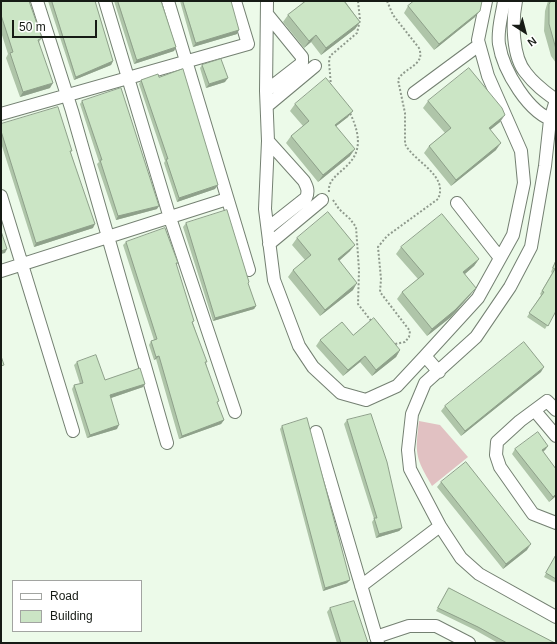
<!DOCTYPE html>
<html>
<head>
<meta charset="utf-8">
<style>
  body { margin:0 }
  #map { position:relative; width:557px; height:644px; overflow:hidden; background:#ecfae9; font-family:Helvetica,sans-serif }
  canvas { display:block }
  .frame { position:absolute; inset:0; border:2px solid #161b15; pointer-events:none }
  .legend { position:absolute; left:12px; top:580px; width:130px; height:52px; box-sizing:border-box; background:#fff; border:1px solid #a2a4a1; margin:0; padding:5px 7px; list-style:none; font-size:12px; color:#161b15 }
  .legend li { display:flex; align-items:center; gap:8px; height:20px }
  .legend b { width:20px; border:1px solid #a2a4a1 }
  .north { position:absolute; left:505px; top:12px; width:40px; height:40px; -webkit-text-stroke:3px #fff; paint-order:stroke; rotate:144deg; font-size:11px; font-weight:700; line-height:16px; text-align:center; color:#161b15 }
  .north::after { content:''; display:block; margin:auto; width:14px; height:18px; background:#161b15; clip-path:polygon(50% 0,100% 100%,50% 72%,0 100%) }
  .scale { position:absolute; left:12px; top:20px; width:85px; height:18px; box-sizing:border-box; border:2px solid #161b15; border-top:0; padding-left:5px; font-size:12px; line-height:14px; white-space:nowrap; color:#161b15; -webkit-text-stroke:3px #fff; paint-order:stroke }
</style>
</head>
<body>
<div id="map">
<canvas width="557" height="644"></canvas>
<div class="frame"></div>
<ul class="legend">
<li><b style="height:5px;background:#fff"></b>Road</li>
<li><b style="height:11px;background:#cbe5c5"></b>Building</li>
</ul>
<div class="north">N</div>
<div class="scale">50 m</div>
</div>
<script>
const ctx = document.querySelector('canvas').getContext('2d');
ctx.lineJoin = 'round';
function fill(path, color) {
  ctx.fillStyle = color;
  ctx.fill(path, 'evenodd');
}
function trace(path, color, width, dash) {
  ctx.strokeStyle = color;
  ctx.lineWidth = width;
  ctx.lineCap = dash ? 'butt' : 'round';
  ctx.setLineDash(dash || []);
  ctx.stroke(path);
}
const green = new Path2D(`
  M419,421L440,425L468,457L432,486C415,457 415,454 419,421Z`);
const path = new Path2D(`
  M387,1L393,15L419,48C426,66 404,67 398,80L405,113V144C414,162 449,175 438,199L387,236L378,247L381,279L380,292L410,331L409,337L405,342L395,344
  M331,86L329,62L330,56L357,33L360,20L358,1
  M329,192C326,167 377,169 350,113
  M333,200L339,209L350,219L356,227L359,270L358,304L372,322`);
const minor = new Path2D(`
  M37,1L72,111L167,443
  M105,1L170,218L235,412
  M168,1L249,270
  M267,1L266,91L268,141L265,209L274,280L299,346L313,367L341,393L366,400L397,386L425,356L439,372
  M504,1C502,15 497,30 499,44C503,70 529,115 556,121
  M516,1C512,21 512,57 526,73C534,84 545,92 556,100
  M266,91L302,63V57L267,14
  M414,93L479,45
  M556,100L550,120L545,166L531,247L510,287L476,337L425,383L412,414L408,450L410,469L440,526L461,558L479,574L556,617
  M267,106L315,66
  M1,114L248,44L235,1
  M1,196L73,431
  M457,203L500,258
  M268,228L306,198C309,191 307,187 304,181L268,141
  M269,244L322,200
  M1,271L227,199
  M425,356L478,298L513,235L524,183L521,151L488,76L478,40L486,1
  M556,410L547,401L520,421L497,442L496,455L500,467L533,514L556,523
  M535,411L556,436
  M316,432L378,643
  M361,586L440,526
  M376,637L409,626H436L469,643`);
const wall = new Path2D(`
  M1,1L42,38L39,42L50,88L20,97L6,58L8,54L1,32Z
  M48,1H95L113,61L111,65L74,80Z
  M114,1H161L176,47L174,51L134,64Z
  M180,1H231L237,34L193,47Z
  M302,1H345L360,22L355,29L321,55L311,42L304,48L283,22L288,15L303,3Z
  M548,1H556V63L551,56L544,31L545,11Z
  M408,6L475,17L434,50L404,13Z
  M202,65L225,82L206,88L200,68Z
  M159,77L215,189L177,202L164,163L165,161L139,84L141,80Z
  M82,101L157,209L116,220L97,164L99,162L80,104Z
  M428,101L500,122L490,130L496,150L451,186L424,153L429,146L445,133L423,108Z
  M295,104L348,117L336,126L350,156L318,182L286,143L291,136L303,126L290,111Z
  M1,124L71,153L93,228L34,247L1,143Z
  M186,223L248,284L256,306L254,309L213,321L183,227Z
  M297,238L350,251L339,261L353,290L320,316L288,277L293,270L305,260L292,245Z
  M126,242L178,263L176,265L193,323L206,363L217,403L224,420L221,424L179,439L156,359L154,360L149,345L151,341L154,340L123,245Z
  M401,247L479,259L474,266L465,274L471,294L451,317L427,336L397,299L402,292L418,279L396,254Z
  M556,259V311L545,329L527,317L541,295L540,294L552,273L551,272Z
  M353,335L400,350L396,357L372,376L360,362L343,376L316,346L320,340Z
  M77,362L105,380L145,384L143,387L111,398L117,429L87,438L72,389L74,385L80,384L74,365Z
  M541,372L461,436L441,411L445,406Z
  M347,420L402,528L399,531L376,538L372,522L374,519L344,424Z
  M282,426L347,583L323,591L280,429Z
  M548,446L545,450L543,452L556,469V496L549,502L512,454L515,449Z
  M441,482L527,550L503,569L437,487Z
  M556,554V583L544,577Z
  M449,588L555,643H498L475,630L436,611Z
  M330,608L368,643H337L327,612Z`);
const shadedWall = new Path2D(`
  M480,11L475,17L434,50L439,44Z
  M360,22L355,29L321,55L326,48Z
  M239,30L237,34L193,47L196,43Z
  M316,35L311,42L304,48L309,41Z
  M176,47L174,51L134,64L137,60Z
  M113,61L111,65L74,80L76,77Z
  M228,78L225,82L206,88L209,84Z
  M53,83L50,88L20,97L23,92Z
  M353,111L348,117L330,131L335,125Z
  M505,115L500,122L484,135L489,128Z
  M501,143L496,150L451,186L456,180Z
  M355,149L350,156L318,182L323,175Z
  M218,185L215,189L177,202L179,198Z
  M159,206L157,209L116,220L118,216Z
  M95,224L93,228L34,247L36,243Z
  M355,245L350,251L333,266L338,259Z
  M7,249L5,253L1,254V251Z
  M479,259L474,266L459,279L463,272Z
  M357,283L353,290L320,316L325,310Z
  M476,288L471,294L451,317L427,336L432,329Z
  M256,306L254,309L213,321L215,318Z
  M400,350L396,357L372,376L376,370Z
  M159,356L156,359L154,360L156,357Z
  M365,356L360,362L343,376L348,370Z
  M544,367L541,372L461,436L465,431Z
  M145,384L143,387L108,399L110,395Z
  M224,420L221,424L179,439L182,436Z
  M119,425L117,429L87,438L90,435Z
  M548,446L545,450L538,455L542,450Z
  M556,494V496L549,502L553,497Z
  M402,528L399,531L376,538L379,534Z
  M531,544L527,550L503,569L506,564Z
  M350,580L347,583L323,591L325,588Z`);
const building = new Path2D(`
  M1,1H29L42,38L38,40L53,83L23,92L10,53L13,52L1,15Z
  M52,1H95L113,61L76,77Z
  M118,1H161L176,47L137,60Z
  M183,1H231L239,30L196,43Z
  M306,1H344L360,22L326,48L316,35L309,41L288,15Z
  M414,1H482L480,11L439,44L408,6Z
  M551,1H556V49L549,24V5Z
  M221,59L228,78L209,84L202,65Z
  M469,68L502,108L505,115L489,128L501,143L456,180L429,146L451,128L428,101Z
  M183,69L218,185L179,198L166,159H168L141,80L158,74L159,77Z
  M326,78L353,111L335,125L355,149L323,175L291,136L309,121L295,104Z
  M121,88L159,206L118,216L100,160H102L82,101Z
  M58,107L72,151H70L95,224L36,243L1,131V124Z
  M227,210L249,282L248,283L256,306L215,318L186,223Z
  M328,212L355,245L338,259L357,283L325,310L293,270L311,255L297,238Z
  M442,214L479,259L463,272L476,288L455,310L432,329L402,292L424,274L401,247Z
  M165,228L178,263H176L194,321L192,322L207,362H205L219,401L217,402L224,420L182,436L159,356L156,357L151,341L157,339L126,242Z
  M1,231L7,249L1,251Z
  M556,261V311L548,326L529,313L544,292L542,291L555,269L553,268Z
  M374,318L400,350L376,370L365,356L348,370L320,340L342,322L353,335Z
  M524,342L544,367L465,431L445,406Z
  M96,355L105,380L140,368L145,384L110,395L119,425L90,435L74,385L83,383L77,362Z
  M1,356L4,365L1,366Z
  M371,414L387,462L402,528L379,534L374,518H377L347,420Z
  M307,418L350,580L325,588L282,426Z
  M538,432L548,446L542,450L556,469V494L553,497L515,449Z
  M466,462L531,544L506,564L441,482Z
  M556,555V579L546,573Z
  M449,588L555,643H507L478,627L438,608Z
  M354,601L368,643H341L330,608Z`);
fill(green, '#e1c1c2');
trace(minor, '#748072', 14);
trace(path, '#8f9a8d', 2, [2, 2]);
trace(minor, '#fff', 12);
fill(wall, '#afc5a9');
fill(shadedWall, '#8ea08a');
fill(building, '#cbe5c5');
trace(building, '#8ea08a', 1);
</script>
</body>
</html>
